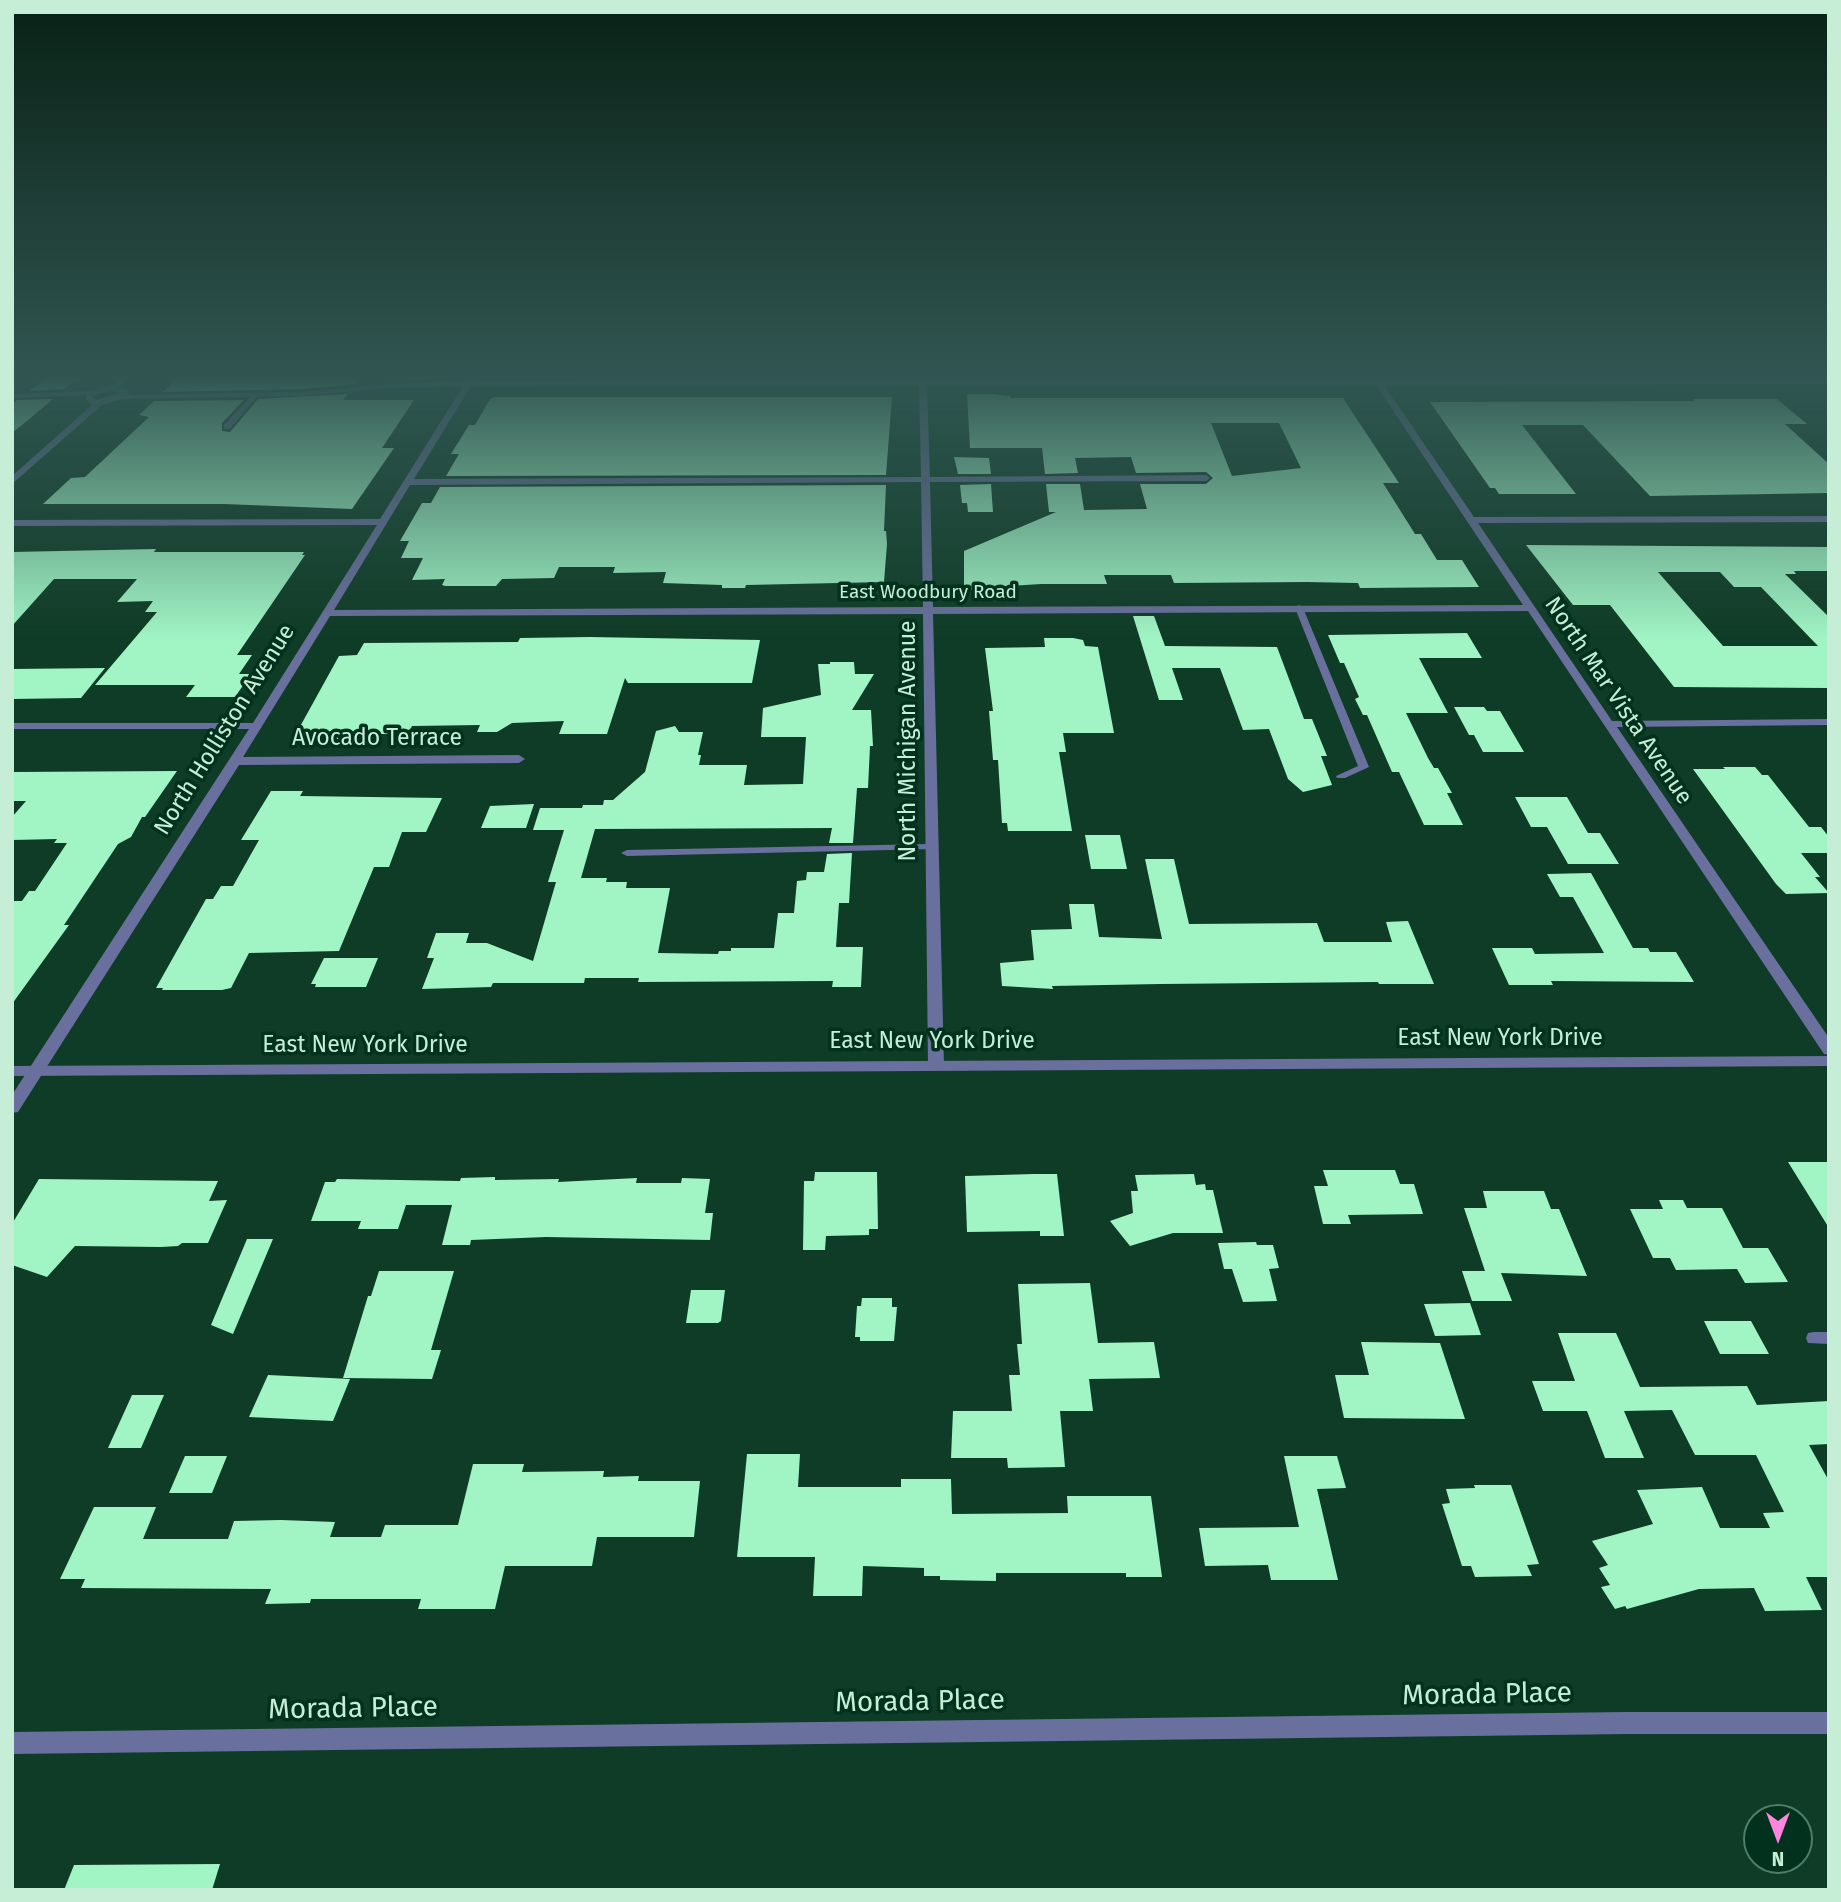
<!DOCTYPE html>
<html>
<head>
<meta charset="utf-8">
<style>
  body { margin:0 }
  #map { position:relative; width:1841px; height:1902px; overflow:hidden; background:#0f3c26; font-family:"Fira Sans",sans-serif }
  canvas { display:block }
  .frame { position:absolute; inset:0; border:14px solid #c6edd5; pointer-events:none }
  .north { position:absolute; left:1743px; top:1804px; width:70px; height:70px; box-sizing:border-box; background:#02321d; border:2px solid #507d67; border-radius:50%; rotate:180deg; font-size:19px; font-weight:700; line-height:28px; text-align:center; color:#c6edd5 }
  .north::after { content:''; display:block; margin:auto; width:24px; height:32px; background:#ff85de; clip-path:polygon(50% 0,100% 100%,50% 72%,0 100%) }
</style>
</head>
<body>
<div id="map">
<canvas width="1841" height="1902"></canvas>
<div class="frame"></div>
<div class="north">N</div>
</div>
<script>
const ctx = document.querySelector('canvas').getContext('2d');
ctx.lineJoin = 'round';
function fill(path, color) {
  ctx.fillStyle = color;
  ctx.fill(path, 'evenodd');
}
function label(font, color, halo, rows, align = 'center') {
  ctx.font = font + ' "Fira Sans",sans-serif';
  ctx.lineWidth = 7;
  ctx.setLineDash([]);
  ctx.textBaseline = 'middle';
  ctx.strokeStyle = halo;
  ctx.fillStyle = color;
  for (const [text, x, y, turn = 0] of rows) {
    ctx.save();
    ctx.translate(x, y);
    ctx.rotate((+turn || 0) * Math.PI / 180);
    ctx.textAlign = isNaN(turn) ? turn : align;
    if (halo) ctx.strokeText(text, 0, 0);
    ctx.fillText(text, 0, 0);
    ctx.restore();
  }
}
const building = new Path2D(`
  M50,375H81L64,389L29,391Z
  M180,375H364L356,384L303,389L163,392Z
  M348,394L343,400H414L382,448H394L352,509L224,504H43L71,478L85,477L149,417L139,415L154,401L244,400L222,423V431L230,432L258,399Z
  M967,394H992L1010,396V398H1343L1399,483H1383L1415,534H1421L1437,560H1462L1479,587L1360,588L1358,583L1307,582L1174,583L1171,575H1104L1107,584H1041L993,587V590H964V551L1056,512H1049L1046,484H1080L1084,510L1147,509L1140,484H1206L1213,478L1206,472L1136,473L1131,457L1075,458L1078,473L1045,474L1042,448H970ZM1211,423H1279L1301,468L1232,476Z
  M495,397H892L886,475L446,476L459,454H451L469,425H475L490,399Z
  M53,399L33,416L12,433V404L17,400Z
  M1693,399H1777L1807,424H1785L1829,464V493L1650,496L1583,425H1522L1576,494H1499L1495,488H1490L1430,402L1694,401Z
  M954,457L989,458L991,474H958Z
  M991,484L993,512H968L967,503H962L960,485Z
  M886,485L884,531H886L887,544L884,582L746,585L745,588H722V585L663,583L666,572L613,573L615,567H559L554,578L502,579L496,586H445L442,585L445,579L412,580L423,558H401L409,541H400L422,503H431L440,487Z
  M1526,545L1829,547V571H1794L1796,574H1785L1829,617V688L1674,687L1610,605H1573ZM1658,572H1720L1734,587H1761L1818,646H1723Z
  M156,549L154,552H304L302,555H305L237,655H252L239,674H251L235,697H186L195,685H95L157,612H145L153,601L117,602L137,579H54L12,626V552Z
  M1133,616H1154L1165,646L1277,647L1304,719H1312L1327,756H1321L1332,785L1303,792L1288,779L1269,729L1243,730L1220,668H1172L1183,700H1159Z
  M1467,633L1482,658H1419L1448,713H1406L1428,758L1434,768H1438L1452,793H1447L1463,825H1424L1399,772H1392L1367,715H1363L1355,699L1359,697L1344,663H1340L1328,635Z
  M590,637L760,640L752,683H628L625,678L607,734H559L564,721L512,723L497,732H477L480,725L412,726L408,734H343L340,739L304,740L308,732H297L339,656L357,655L364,643L518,642L520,638Z
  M1044,638H1073L1083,640L1085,646L1098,647L1114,733H1063L1066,752H1059L1072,831H1008L1007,823H1002L998,760H993L989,711H993L985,648L1045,647Z
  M830,662H854L855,674H874L852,710H871L873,746H870L868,788H857L853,843H829L832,828L595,829L581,878H607L606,882H627L626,888H670L658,953L718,954L719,951H731V948H774L778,913H794L797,881L806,880L807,872H824L827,854L852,853L849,903H839L836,947H863L861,987H832L833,981L638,982L639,978H585L584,983H493L491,987L422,989L434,958H427L436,933H469L466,943H487L533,961L556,882H548L564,830H533L540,808H582L583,805H603L604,800H613L645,772L656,731L675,726L679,732H703L698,755H701L699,765H747L744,785L803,784L806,737H761L763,708L821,695L818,664H830Z
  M105,668L81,698L12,699V669Z
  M1454,707H1484L1487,711H1500L1524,752H1483L1474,735H1469Z
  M1723,767H1755L1762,775H1768L1809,827H1821L1829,837V853H1801L1820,877H1815L1829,893L1786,894L1776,884L1693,769H1725Z
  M177,771L145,817H142L131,837L118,844L64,925H69L12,1004V901H22L29,891H35L67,843H54L57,839L12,840V817L26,801H12V772Z
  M271,791H303L300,796L442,798L426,832H402L389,867H374L339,951L249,953L231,988L222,990H162L163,988H156L206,899H213L221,886H233L259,840H241Z
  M1515,797H1567L1588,833H1600L1619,864H1568L1547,827H1531Z
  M534,804L526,828H481L490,806Z
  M1085,835H1120L1127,869H1091Z
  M1145,859H1174L1189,924L1317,923L1324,942H1392L1386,922L1408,921L1434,984H1379L1378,982L1160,984L1052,986L1053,989L1002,986L1000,963L1034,960L1031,930L1072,929L1069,904H1094L1099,937L1162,939Z
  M1591,873L1633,948H1648L1650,952H1676L1694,982L1551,981L1553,985H1509L1492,948H1532L1535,954L1604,953L1573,897H1560L1547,874Z
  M324,958H378L366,987H315L316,984H311Z
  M1788,1162H1829V1228Z
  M1323,1170H1395L1400,1184H1414L1423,1214L1348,1215L1351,1224H1323L1314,1186H1328Z
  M815,1172H877L878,1229H869V1235L826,1236L825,1250H803L804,1181H814Z
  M1034,1174H1057L1064,1236H1040V1231L967,1232L965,1176Z
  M1194,1174L1196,1185L1205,1184L1206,1190H1213L1223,1233H1173L1130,1246L1110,1221L1133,1213L1131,1191H1138L1135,1175Z
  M495,1177V1180L559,1179L558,1182L637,1178L636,1183H681L682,1178L710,1179L705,1213H713L710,1240L546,1237L471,1240L470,1245H442L452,1205H406L398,1229H358L361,1221H311L325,1182H335L337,1179L460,1181L461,1178Z
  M39,1179L218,1181L209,1201L227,1200L208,1243H182L178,1246L161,1247L75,1246L47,1277L12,1265V1224Z
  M1483,1191H1544L1551,1209H1559L1587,1276L1501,1273L1512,1301H1472L1462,1271H1485L1464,1208H1487Z
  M1659,1200H1683L1687,1208H1722L1743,1248H1768L1788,1282L1745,1283L1737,1269L1676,1270L1670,1258H1653L1630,1209H1663Z
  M247,1239H273L233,1334L211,1325Z
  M1256,1242L1257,1245H1273L1279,1268L1269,1269L1277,1301L1243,1302L1232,1269H1224L1218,1243Z
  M379,1271H454L431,1350H441L432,1379L343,1378L368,1296H371Z
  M1090,1283L1098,1343L1154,1342L1160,1378L1089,1379L1093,1411H1060L1065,1467L1008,1468L1007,1458H951L953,1411H1012L1009,1375H1020L1017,1344H1022L1018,1284Z
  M691,1290H725L721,1321L718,1323H686Z
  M862,1298H892V1307H897L894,1341H860V1337H855L857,1306H861Z
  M1470,1303L1481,1335L1435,1336L1424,1304Z
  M1704,1321H1751L1769,1354H1720Z
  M1558,1333H1616L1640,1387L1747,1386L1757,1405L1829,1401V1444L1809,1445L1829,1481V1577H1806L1822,1610L1765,1611L1754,1588L1699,1589L1627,1609L1625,1606L1615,1609L1601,1587L1610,1585L1599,1568L1608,1565L1592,1541L1653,1524L1637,1490L1702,1487L1720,1528H1770L1763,1513L1784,1512L1756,1455H1695L1672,1410L1624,1411L1644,1458H1605L1587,1411H1543L1532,1381H1575Z
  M1361,1342L1440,1343L1465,1419L1344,1418L1335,1375H1369Z
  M268,1375L350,1379L333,1421L249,1417Z
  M132,1395H164L141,1448H108Z
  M747,1454H800L798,1487H901V1479H951L952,1514L1068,1513L1067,1496H1151L1162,1577H1126V1573H996V1581L940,1580V1576H924V1568L863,1566L862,1596H813L815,1557H737Z
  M185,1456H227L212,1493H169Z
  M1284,1456H1337L1346,1488L1317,1489L1338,1580H1271L1268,1565L1205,1566L1199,1528L1299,1527Z
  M473,1464H524L522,1472L604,1471L603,1477L639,1476L638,1481H700L694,1537H597L592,1566H505L495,1609H418L421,1599H311L310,1603L265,1604L271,1589L81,1588L85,1579H60L94,1507H156L143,1539H228L234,1521L281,1520L335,1522L330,1537H381L385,1525H458Z
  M1474,1485H1511L1539,1564L1527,1565L1532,1576L1475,1577L1471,1566H1462L1442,1504L1450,1503L1446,1489L1475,1488Z
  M220,1864L212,1890H64L74,1865Z`);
const service = new Path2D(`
  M254,393L259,394L230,429H224V425Z
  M1299,605L1303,608L1369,767L1345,778H1337L1336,776L1358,766L1295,608Z
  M930,844L936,847L934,849L627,856L621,853L627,850Z
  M1814,1332H1829V1344L1808,1343L1806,1338L1808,1333Z`);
const minor = new Path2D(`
  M919,375H927V380H1373L1371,375H1377L1381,380H1829V384L1384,385L1474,517L1829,516V522L1478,523L1612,721L1829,719V725L1617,727L1829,1038V1055L1824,1054L1528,611L933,614L944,1065L941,1069H931L928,1065L923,614L330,616L243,757L519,755L525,759L519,763L239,765L18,1112L12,1113V1095L249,729H12V723H253L377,525L12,526V520L380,519L463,386L387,388L303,396L120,399L116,397L117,395L303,392L387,384L466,381L472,376L476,378L474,381L919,380ZM919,385L921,477L414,479L471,386ZM927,385H1376L1523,605L933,607L930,482L1206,481L1210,478L1206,475L930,477ZM921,482L923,607L334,610L410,485Z
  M95,391L96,393L92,395L12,398V394Z
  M1628,1712H1829V1734H1628L12,1754V1732Z`);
const tertiary = new Path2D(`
  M127,375H135L117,388L129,390V394L123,399L102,405L12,484V476L92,405L86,399V393L114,384ZM108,391L120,393L96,400L93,396Z
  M1829,1056V1066L12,1076V1066Z`);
const farStreetnames = [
  ["East Woodbury Road",928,593]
];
const streetNames = [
  ["North Mar Vista Avenue",1618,701,56],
  ["North Holliston Avenue",225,730,-58],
  ["Avocado Terrace",377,739],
  ["North Michigan Avenue",909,741,-90],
  ["East New York Drive",1500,1039],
  ["East New York Drive",932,1042],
  ["East New York Drive",365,1046]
];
const nearStreetnames = [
  ["Morada Place",1487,1695,-1],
  ["Morada Place",920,1702,-1],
  ["Morada Place",353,1709,-1]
];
fill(building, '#a1f5c5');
fill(service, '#6a709d');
fill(minor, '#6a709d');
fill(tertiary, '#6a709d');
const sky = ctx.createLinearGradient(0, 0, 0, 641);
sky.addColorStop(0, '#082115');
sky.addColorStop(0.59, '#315652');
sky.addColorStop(1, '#31565200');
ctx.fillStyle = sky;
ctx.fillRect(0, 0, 1841, 641);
label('19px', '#c6edd5', '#02321d', farStreetnames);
label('23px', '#c6edd5', '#02321d', streetNames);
label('28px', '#c6edd5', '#02321d', nearStreetnames);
</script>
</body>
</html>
